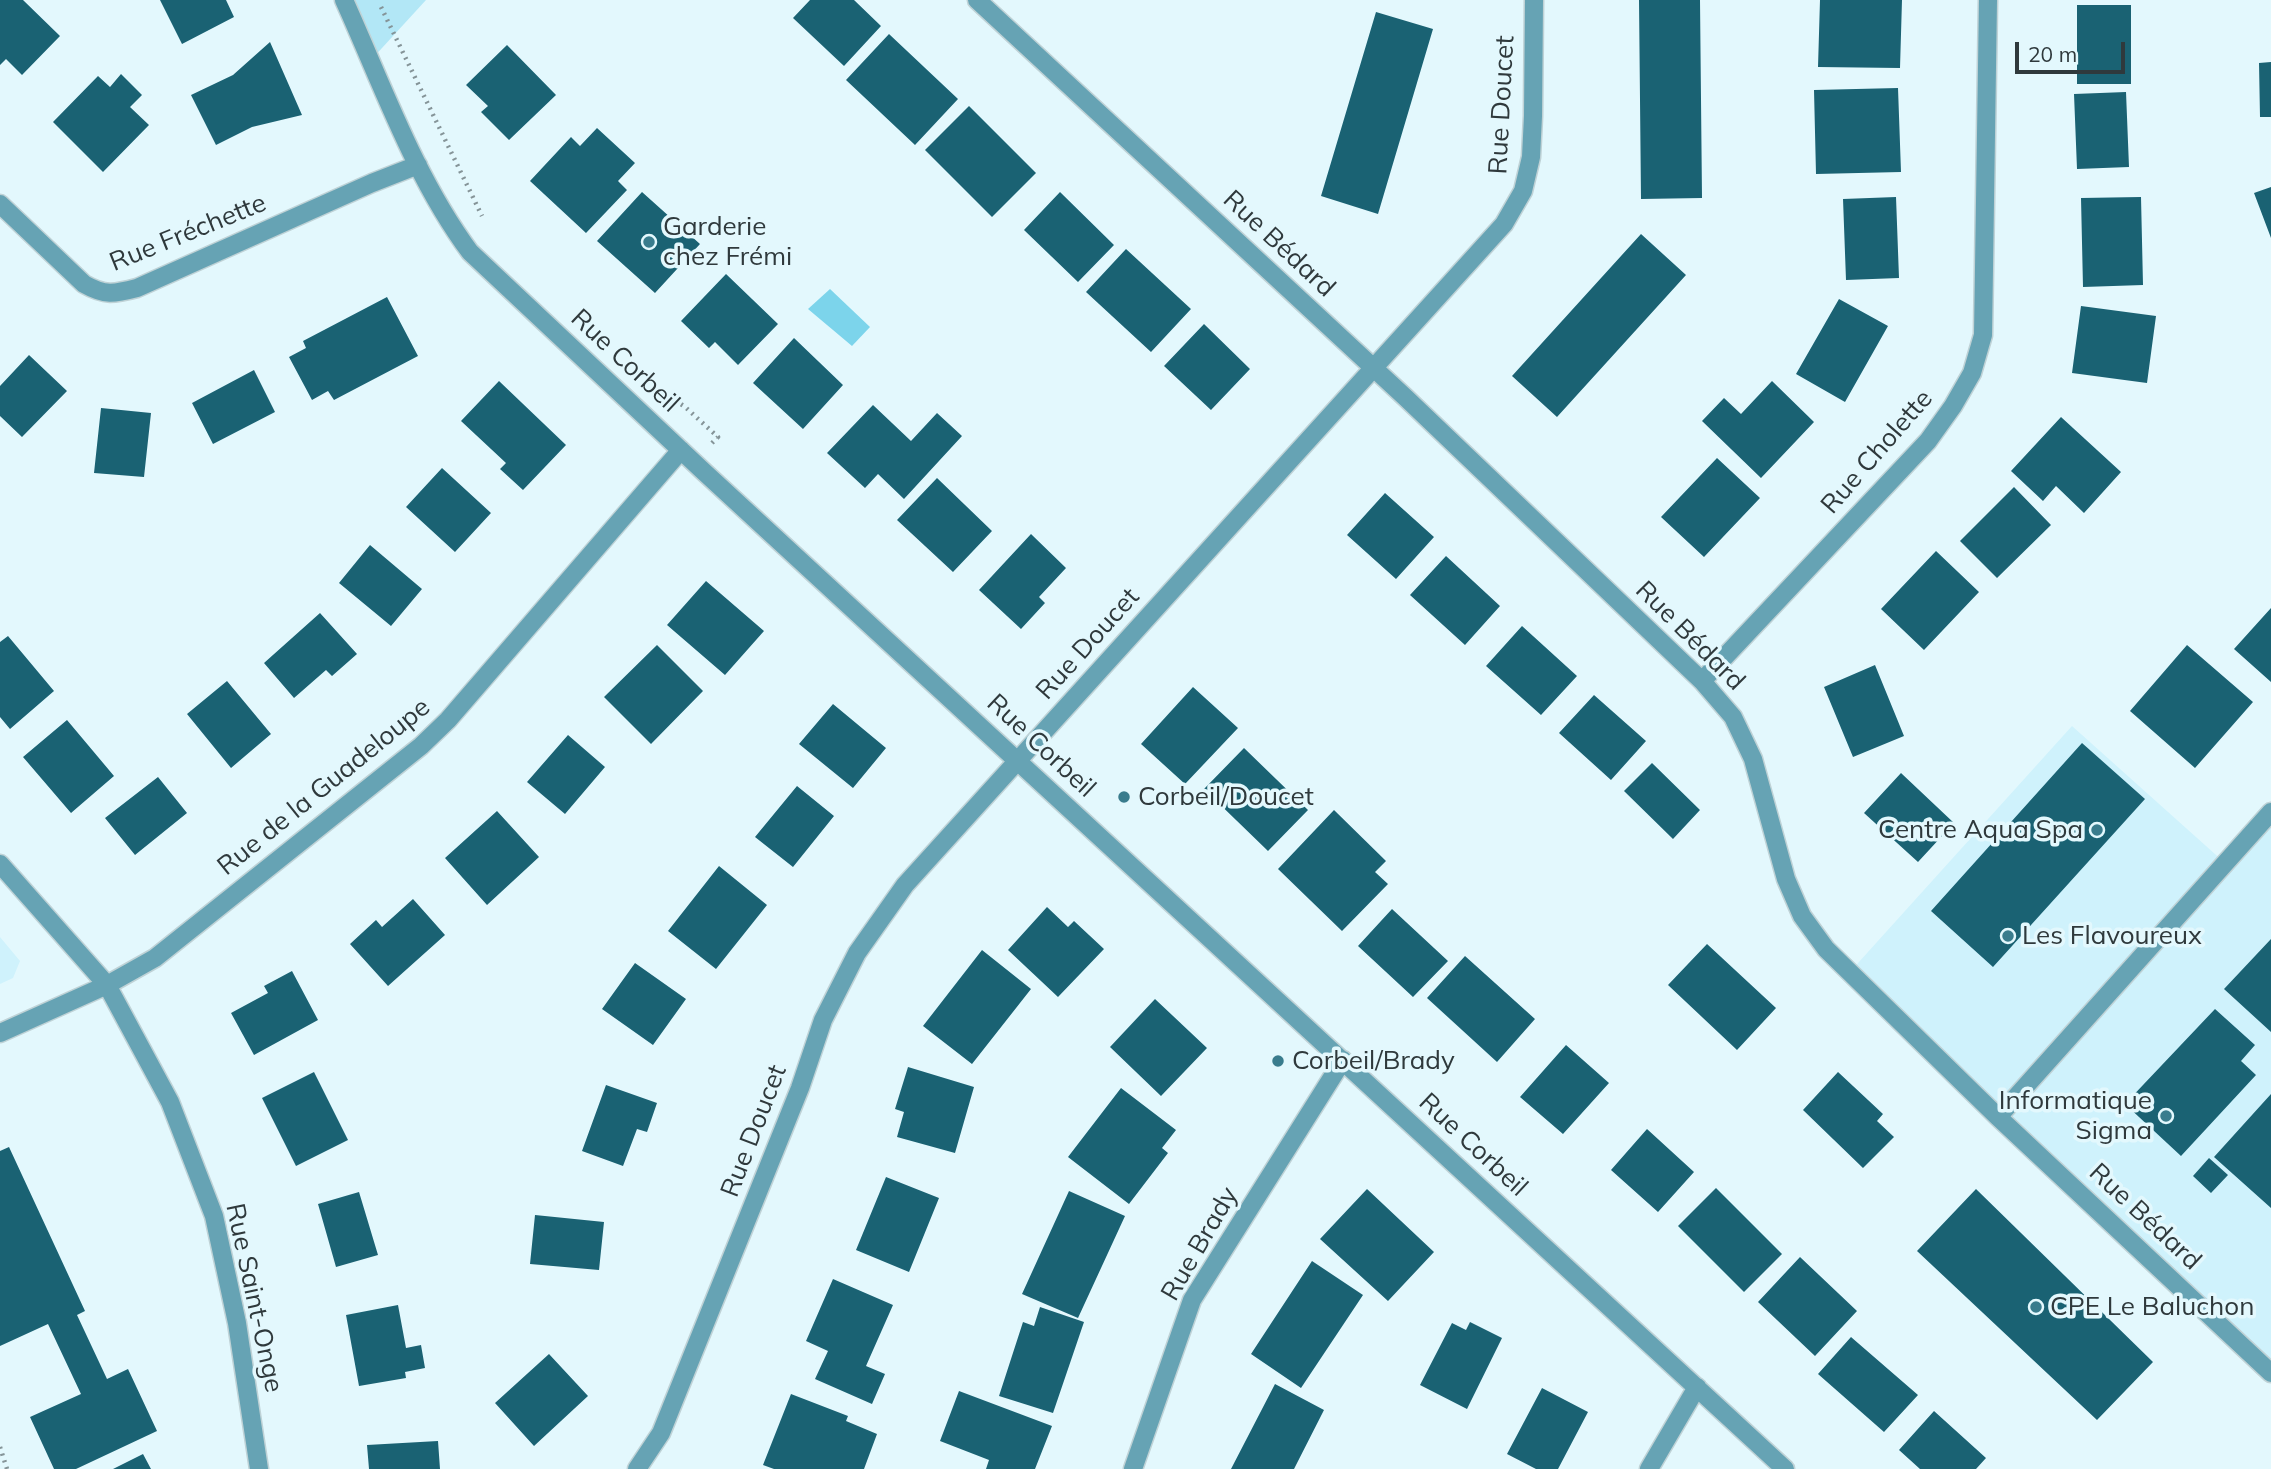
<!DOCTYPE html>
<html>
<head>
<meta charset="utf-8">
<style>
  body { margin:0 }
  #map { position:relative; width:2271px; height:1469px; overflow:hidden; background:#e3f8fd; font-family:Mulish,sans-serif }
  canvas { display:block }
  .scale { position:absolute; left:2015px; top:42px; width:110px; height:32px; box-sizing:border-box; border:4px solid #2f393c; border-top:0; padding-left:9px; font-size:21px; line-height:24px; white-space:nowrap; color:#2f393c; -webkit-text-stroke:5px #e3f8fd; paint-order:stroke }
</style>
</head>
<body>
<div id="map">
<canvas width="2271" height="1469"></canvas>
<div class="scale">20 m</div>
</div>
<script>
const ctx = document.querySelector('canvas').getContext('2d');
ctx.lineJoin = 'round';
function fill(path, color) {
  ctx.fillStyle = color;
  ctx.fill(path, 'evenodd');
}
function trace(path, color, width, dash) {
  ctx.strokeStyle = color;
  ctx.lineWidth = width;
  ctx.lineCap = dash ? 'butt' : 'round';
  ctx.setLineDash(dash || []);
  ctx.stroke(path);
}
function label(font, color, halo, rows, align = 'center') {
  ctx.font = font + ' Mulish,sans-serif';
  ctx.lineWidth = 7;
  ctx.setLineDash([]);
  ctx.textBaseline = 'middle';
  ctx.strokeStyle = halo;
  ctx.fillStyle = color;
  for (const [text, x, y, turn = 0] of rows) {
    ctx.save();
    ctx.translate(x, y);
    ctx.rotate((+turn || 0) * Math.PI / 180);
    ctx.textAlign = isNaN(turn) ? turn : align;
    if (halo) ctx.strokeText(text, 0, 0);
    ctx.fillText(text, 0, 0);
    ctx.restore();
  }
}
const built = new Path2D(`
  M2072,726L2225,863L2271,812V1373L1849,973Z
  M0,937L20,961L13,978L0,984Z`);
const green = new Path2D(`
  M344,0H426L371,60Z`);
const water = new Path2D(`
  M830,289L870,327L852,346L808,309Z`);
const building = new Path2D(`
  M0,0H23L60,36L22,75L6,59L0,65Z
  M160,0H226L234,17L182,44Z
  M810,0H854L881,26L844,66L793,18Z
  M1639,0H1700L1702,198L1641,199Z
  M1820,0H1902L1900,68L1818,67Z
  M2077,5H2131V84H2077Z
  M1376,12L1433,29L1378,214L1321,196Z
  M889,34L958,99L915,145L846,80Z
  M270,42L302,115L252,127L216,145L191,95L233,75Z
  M507,45L556,95L509,140L481,112L488,106L466,85Z
  M2271,62V117H2260L2259,63Z
  M121,74L142,95L130,107L149,125L103,172L53,122L98,76L110,87Z
  M1898,88L1901,172L1816,174L1814,90Z
  M2126,92L2129,167L2077,169L2074,94Z
  M969,106L1036,173L992,217L925,150Z
  M597,128L635,163L618,181L627,190L586,233L530,181L571,137L580,146Z
  M2271,187V238L2254,193Z
  M642,192L700,244L655,293L597,241Z
  M1060,192L1114,245L1078,282L1024,230Z
  M1896,197L1899,278L1846,280L1843,199Z
  M2141,197L2143,285L2083,287L2081,198Z
  M1641,234L1686,275L1557,417L1512,376Z
  M1126,249L1191,309L1151,352L1086,292Z
  M726,274L778,324L738,365L715,342L709,348L681,321Z
  M387,297L418,356L334,400L328,391L312,400L289,357L306,348L303,341Z
  M1839,299L1888,326L1845,402L1796,374Z
  M2081,306L2156,316L2147,383L2072,373Z
  M1204,324L1250,369L1211,410L1164,366Z
  M794,338L843,385L803,429L753,383Z
  M29,355L67,391L22,437L0,416V386Z
  M254,370L275,412L213,444L192,403Z
  M499,381L566,445L523,490L500,469L506,463L461,421Z
  M1772,381L1814,422L1761,478L1702,421L1724,398L1741,414Z
  M873,405L911,441L937,413L962,436L904,499L878,474L865,488L827,453Z
  M101,408L151,413L144,477L94,473Z
  M2061,417L2121,472L2084,513L2056,486L2043,501L2011,471Z
  M1717,458L1760,498L1704,557L1661,517Z
  M442,468L491,513L455,552L406,507Z
  M937,478L992,531L953,572L897,520Z
  M2014,487L2051,525L1997,578L1960,541Z
  M1385,493L1434,537L1396,579L1347,535Z
  M1031,534L1066,568L1039,597L1045,603L1021,629L979,590Z
  M370,545L422,589L391,626L339,583Z
  M1936,551L1979,592L1924,650L1881,609Z
  M1446,556L1500,606L1465,645L1410,595Z
  M706,581L764,631L725,675L667,625Z
  M2271,608V682L2234,649Z
  M320,613L357,654L332,676L326,670L294,698L264,663Z
  M1522,626L1577,676L1541,715L1486,666Z
  M8,636L54,691L10,729L0,717V642Z
  M657,645L703,691L651,744L604,697Z
  M2187,645L2253,702L2195,768L2130,711Z
  M1875,665L1904,736L1853,757L1824,687Z
  M227,681L271,734L231,768L187,714Z
  M1193,687L1238,728L1185,784L1141,744Z
  M1594,695L1646,741L1611,780L1559,733Z
  M833,704L886,748L853,788L799,744Z
  M67,720L114,776L71,813L23,757Z
  M568,735L605,767L565,814L527,782Z
  M2082,743L2145,799L1993,967L1931,911Z
  M1244,748L1308,810L1268,851L1204,789Z
  M1652,763L1700,810L1673,839L1624,791Z
  M1901,773L1954,823L1918,862L1864,813Z
  M158,777L187,813L135,855L105,818Z
  M797,786L834,816L793,867L755,837Z
  M1334,810L1386,861L1375,872L1388,884L1342,931L1278,869Z
  M497,811L539,857L487,905L445,858Z
  M719,866L767,905L716,969L668,931Z
  M413,899L445,935L388,986L350,944L376,920L382,927Z
  M1047,907L1068,927L1074,921L1104,949L1058,997L1008,950Z
  M1392,909L1448,961L1413,997L1358,946Z
  M2271,939V1032L2224,989Z
  M1707,944L1776,1008L1737,1050L1668,985Z
  M982,950L1031,989L972,1064L923,1026Z
  M1465,956L1535,1019L1497,1062L1427,998Z
  M635,963L686,999L653,1045L602,1009Z
  M292,971L318,1020L254,1055L231,1013L268,993L264,986Z
  M1155,999L1207,1048L1161,1096L1110,1047Z
  M2215,1009L2255,1045L2241,1061L2256,1075L2181,1156L2125,1104Z
  M1566,1045L1609,1083L1563,1134L1520,1097Z
  M908,1067L974,1087L955,1153L897,1137L904,1112L895,1109Z
  M314,1072L348,1140L296,1166L262,1098Z
  M1838,1072L1883,1114L1877,1121L1894,1137L1863,1168L1803,1110Z
  M606,1085L657,1103L647,1132L637,1129L623,1166L582,1151Z
  M1121,1088L1176,1130L1162,1148L1168,1153L1129,1204L1068,1157Z
  M2271,1094V1208L2214,1157Z
  M1647,1129L1694,1172L1658,1212L1611,1170Z
  M9,1147L85,1311L77,1315L107,1379L128,1369L157,1431L76,1469H54L30,1417L81,1394L48,1324L0,1346V1151Z
  M2209,1158L2228,1175L2211,1193L2193,1176Z
  M886,1177L939,1198L909,1272L856,1250Z
  M1716,1188L1782,1254L1744,1292L1678,1226Z
  M1367,1189L1434,1252L1388,1301L1320,1239Z
  M1976,1189L2153,1362L2097,1420L1917,1251Z
  M1069,1191L1125,1216L1078,1318L1022,1294Z
  M359,1192L378,1255L336,1267L318,1204Z
  M535,1215L604,1222L599,1270L530,1264Z
  M1800,1257L1857,1311L1815,1356L1758,1302Z
  M1312,1261L1363,1295L1301,1388L1251,1354Z
  M833,1279L893,1305L866,1366L885,1374L872,1404L815,1379L828,1351L806,1341Z
  M398,1305L406,1348L421,1345L425,1368L405,1372L406,1378L359,1386L346,1315Z
  M1040,1307L1084,1322L1053,1413L999,1396L1023,1322L1034,1326Z
  M1470,1322L1502,1338L1467,1409L1420,1385L1452,1323L1466,1330Z
  M1851,1337L1918,1395L1884,1432L1818,1374Z
  M549,1354L588,1396L534,1446L495,1403Z
  M1275,1384L1324,1410L1294,1469H1231Z
  M1542,1388L1588,1412L1558,1469H1536L1507,1454Z
  M959,1391L1052,1426L1035,1469H986L989,1460L940,1441Z
  M791,1394L848,1416L846,1421L877,1434L864,1469H774L763,1465Z
  M1934,1411L1986,1458L1976,1469H1920L1899,1450Z
  M438,1441L440,1469H369L367,1445Z
  M143,1454L151,1469H113Z`);
const path = new Path2D(`
  M381,7L482,216
  M669,397L684,406L718,437L712,443
  M0,1447L7,1469`);
const minor = new Path2D(`
  M344,0C382,84 415,178 470,252L702,470L1785,1469
  M977,0L1406,398L1702,681L1733,717L1753,759L1786,879L1802,916L1826,949L1998,1117L2271,1373
  M0,204L84,284C105,296 114,294 137,288L372,183L418,165
  M1702,681L1928,441L1953,406L1972,373L1983,335L1988,0
  M0,864L107,985L170,1102L214,1216L237,1323L259,1469
  M0,1033L107,985L155,958L421,746L448,720L681,450
  M1998,1117L2271,812
  M637,1469L661,1433L800,1088L823,1020L857,953L905,885L1504,224L1523,191L1531,157L1533,116L1534,0
  M1133,1469L1192,1300L1343,1060
  M1649,1469L1697,1387`);
const markers = [
  [649,242,7,"#397c8d"],
  [1124,797,7,"#397c8d"],
  [2097,830,7,"#397c8d"],
  [2008,936,7,"#397c8d"],
  [1278,1061,7,"#397c8d"],
  [2166,1116,7,"#397c8d"],
  [2036,1307,7,"#397c8d"]
];
const streetNames = [
  ["Rue Doucet",1502,105,-87],
  ["Rue Fréchette",188,233,-22],
  ["Rue Bédard",1279,244,43],
  ["Rue Corbeil",625,361,43],
  ["Rue Cholette",1877,452,-49],
  ["Rue Bédard",1690,636,45],
  ["Rue Doucet",1088,644,-48],
  ["Rue Corbeil",1041,746,43],
  ["Rue de la Guadeloupe",324,787,-39],
  ["Rue Doucet",754,1131,-69],
  ["Rue Corbeil",1473,1145,43],
  ["Rue Bédard",2145,1217,43],
  ["Rue Brady",1200,1244,-60],
  ["Rue Saint-Onge",254,1298,78]
];
const poiNames = [
  ["Garderie",663,227],
  ["chez Frémi",663,257],
  ["Corbeil/Doucet",1138,797],
  ["Centre Aqua Spa",2083,830,"right"],
  ["Les Flavoureux",2022,936],
  ["Corbeil/Brady",1292,1061],
  ["Informatique",2152,1101,"right"],
  ["Sigma",2152,1131,"right"],
  ["CPE Le Baluchon",2050,1307]
];
fill(built, '#cff2fc');
fill(green, '#b2e7f6');
fill(water, '#7cd4eb');
fill(building, '#1a6273');
trace(minor, '#bfd2d6', 21);
trace(path, '#859498', 4.5, [2, 5]);
trace(minor, '#66a3b4', 18);
for (const [x, y, r, color] of markers) {
  const dot = new Path2D();
  dot.arc(x, y, r, 0, 2 * Math.PI);
  ctx.fillStyle = color;
  ctx.fill(dot);
  trace(dot, '#e3f8fd', 2.5);
}
label('26px', '#2f393c', '#e3f8fd', streetNames);
label('26px', '#2f393c', '#e3f8fd', poiNames, 'left');
</script>
</body>
</html>
